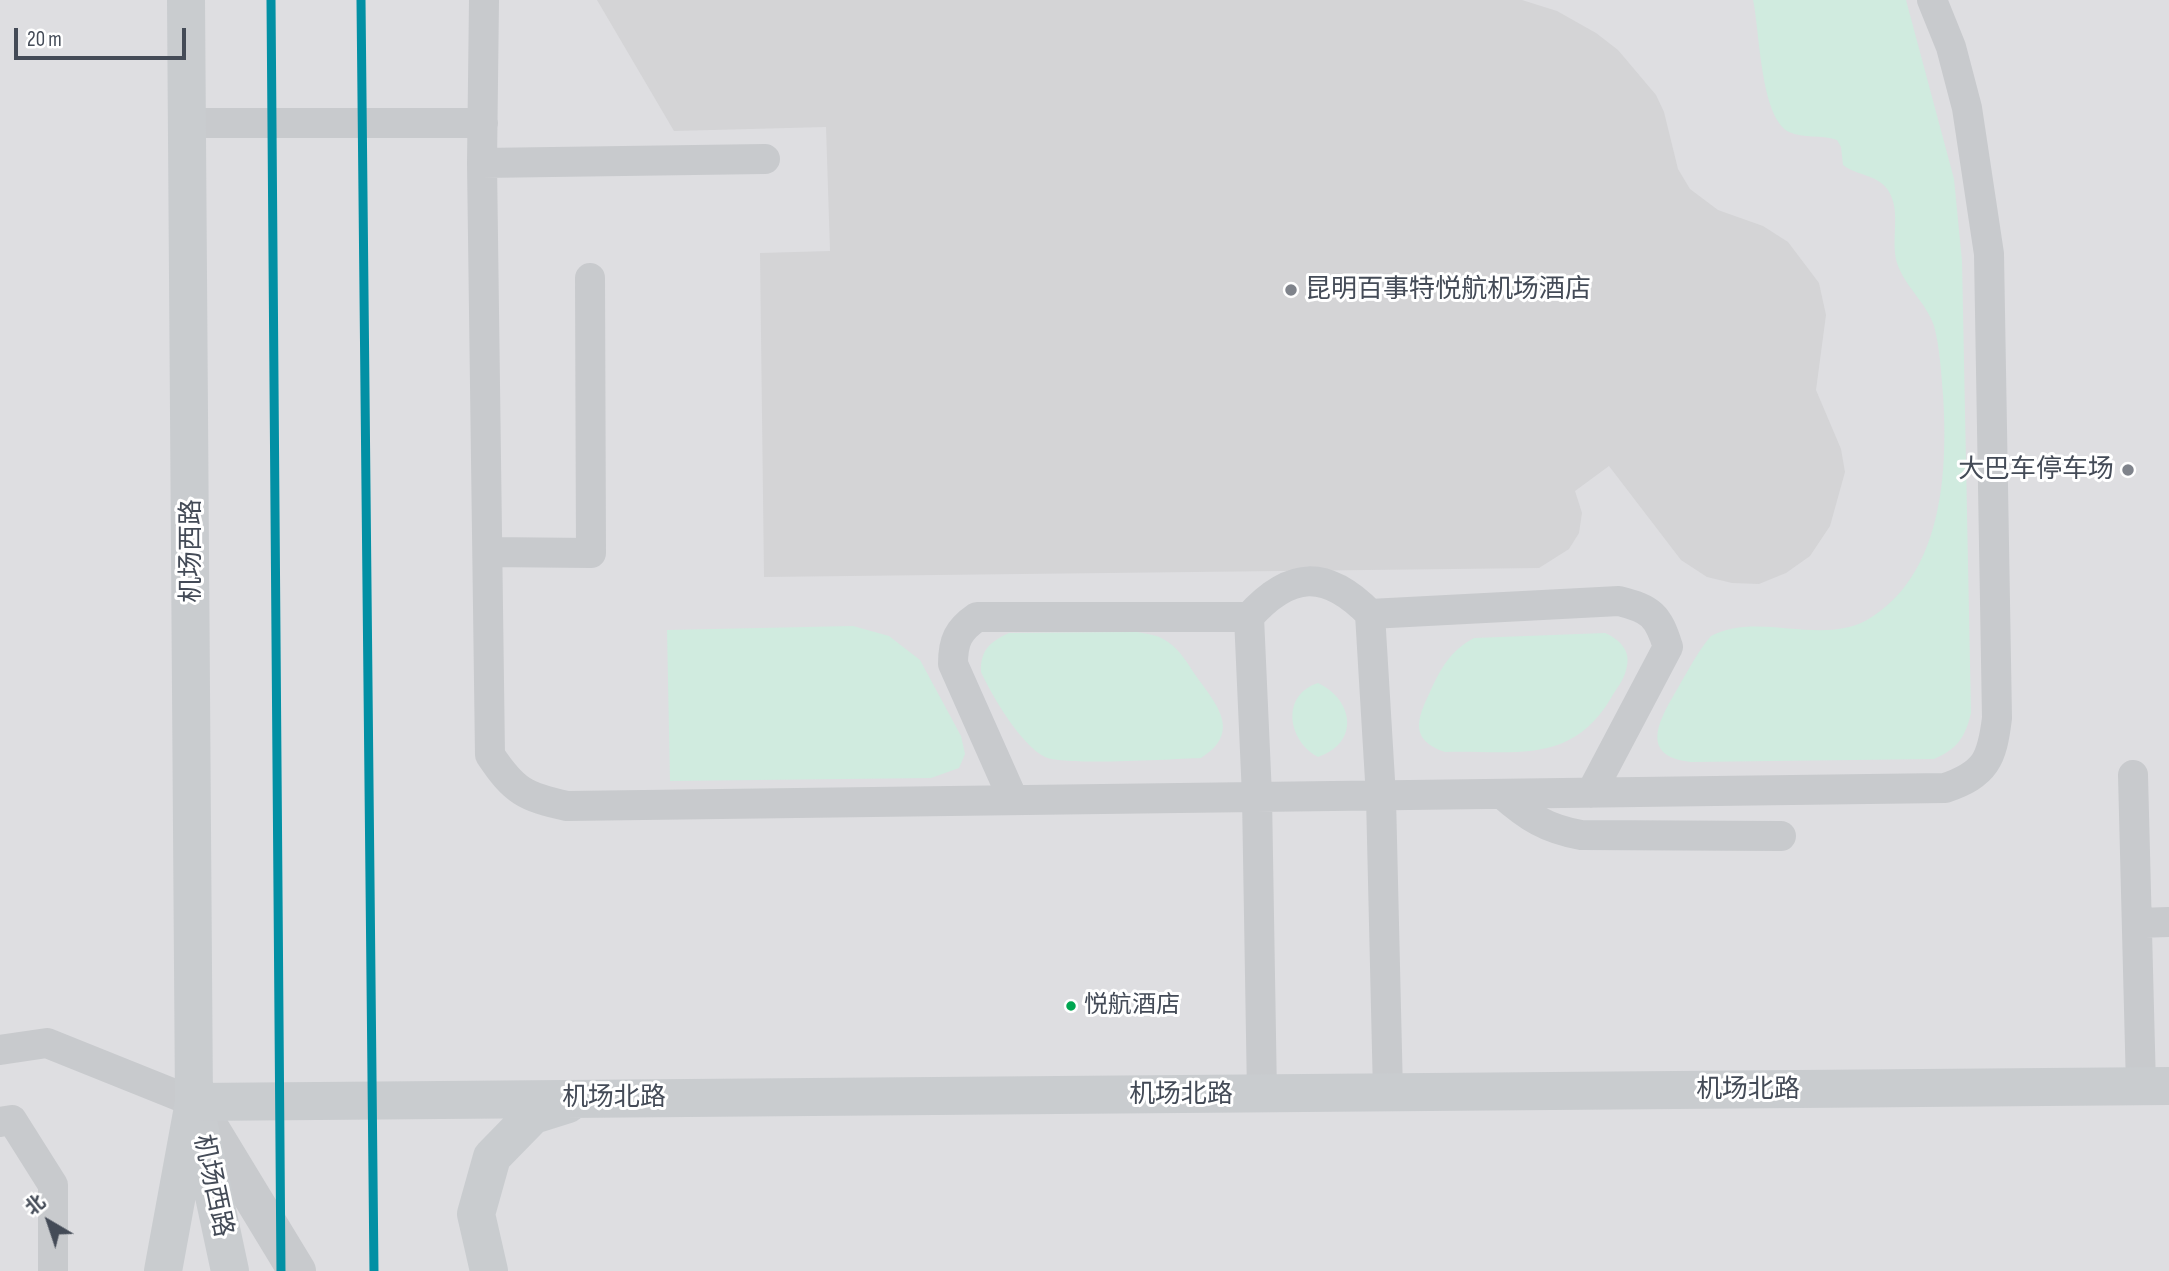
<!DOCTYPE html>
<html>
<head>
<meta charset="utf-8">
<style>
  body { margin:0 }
  #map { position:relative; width:2169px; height:1271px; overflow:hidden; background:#edecec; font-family:"Sofia Sans Condensed","Noto Sans SC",sans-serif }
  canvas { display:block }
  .north { position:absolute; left:14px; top:1187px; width:70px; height:70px; -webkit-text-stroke:5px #fff; paint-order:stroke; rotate:321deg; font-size:19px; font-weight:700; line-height:28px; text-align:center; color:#444b57 }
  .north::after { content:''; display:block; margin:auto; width:24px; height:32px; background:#444b57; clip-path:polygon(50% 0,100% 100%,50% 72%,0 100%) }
  .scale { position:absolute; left:14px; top:28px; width:172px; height:32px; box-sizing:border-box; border:4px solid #444b57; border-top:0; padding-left:9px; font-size:21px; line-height:24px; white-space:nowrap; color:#444b57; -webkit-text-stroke:5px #fff; paint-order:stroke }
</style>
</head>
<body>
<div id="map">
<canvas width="2169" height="1271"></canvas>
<div class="north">北</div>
<div class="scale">20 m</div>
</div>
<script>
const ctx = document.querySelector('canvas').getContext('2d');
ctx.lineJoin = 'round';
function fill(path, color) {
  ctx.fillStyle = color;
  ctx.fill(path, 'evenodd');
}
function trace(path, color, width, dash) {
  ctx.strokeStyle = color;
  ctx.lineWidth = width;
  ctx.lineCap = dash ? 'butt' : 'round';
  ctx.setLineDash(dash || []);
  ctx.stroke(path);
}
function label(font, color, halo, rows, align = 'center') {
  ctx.font = font + ' "Sofia Sans Condensed","Noto Sans SC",sans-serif';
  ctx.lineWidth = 6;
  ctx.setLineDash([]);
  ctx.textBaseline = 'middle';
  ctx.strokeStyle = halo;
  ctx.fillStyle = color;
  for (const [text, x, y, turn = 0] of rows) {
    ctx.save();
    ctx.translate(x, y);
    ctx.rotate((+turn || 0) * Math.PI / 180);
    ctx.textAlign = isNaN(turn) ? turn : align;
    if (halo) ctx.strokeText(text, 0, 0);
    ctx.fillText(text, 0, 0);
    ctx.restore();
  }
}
const airport = new Path2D(`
  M0,0H2169V1271H0Z`);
const green = new Path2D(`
  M1753,0H1906L1954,179L1962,261L1971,713C1965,738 1957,749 1934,759L1691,762C1636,756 1661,717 1679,686C1689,669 1698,651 1711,636C1758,611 1820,646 1867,620C1943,576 1948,471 1943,395C1941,372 1940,348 1934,326C1926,302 1905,287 1897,263C1890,239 1902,212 1888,190C1877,174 1857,176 1843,165L1841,147L1837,140C1821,134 1803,139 1789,132C1760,117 1760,31 1753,0Z
  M853,626L889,636L920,660L961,736L965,754L959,768L931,778L670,781L667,630Z
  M1137,632C1148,634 1159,635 1168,642C1180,650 1188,664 1196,676C1217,705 1242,732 1201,758C1173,759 1064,766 1045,757C1021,745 992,696 981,672C980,650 991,641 1009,633Z
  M1605,633C1621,640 1632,652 1626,670C1624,680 1616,689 1611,698C1571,766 1513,750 1445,752C1409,740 1417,719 1430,692C1441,668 1450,651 1474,638Z
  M1318,683C1354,700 1360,743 1318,757C1287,740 1281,695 1318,683Z`);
const building = new Path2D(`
  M597,0H1522L1557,11L1596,33L1618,50L1656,95L1664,112L1678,169L1690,189L1718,210L1763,226L1788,242L1819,283L1826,315L1816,390L1841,449L1845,472L1830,526L1810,556L1786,573L1759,584L1732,583L1707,577L1681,560L1609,466L1575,491L1582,513L1579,533L1569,549L1539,568L764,577L760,253L830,251L826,127L674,131Z`);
const lane = new Path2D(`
  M484,0L482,163L490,755C514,791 525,797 567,806L1945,788C1986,774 1992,759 1997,718L1989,254L1967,108L1951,47L1932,0
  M187,123H483
  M482,163L765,159
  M488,552L591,553L590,278
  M1370,614L1619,601C1651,609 1658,615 1668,647L1591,793
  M2133,775L2141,1087
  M1502,794C1528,817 1547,829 1581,835L1781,836
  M1013,799L953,664C953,641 958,630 977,617H1249
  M2137,923L2169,922
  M0,1050L47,1043L194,1102
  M1262,1095L1257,796L1249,617C1290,571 1326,569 1370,614L1381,797L1388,1093
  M0,1122L12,1120L53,1185V1271`);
const street = new Path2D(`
  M198,1108L297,1271`);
const secondary = new Path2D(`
  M194,1102L2169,1086
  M198,1121L230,1271
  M163,1271L194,1102L186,0
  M489,1271L476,1214L492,1157L533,1115L568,1104`);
const metro1 = new Path2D(`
  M271,0L281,1271
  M361,0L374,1271`);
const markers = [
  [1291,290,7,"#7f838b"],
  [2128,470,7,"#7f838b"],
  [1071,1006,6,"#00a651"]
];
const busNames = [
  ["悦航酒店",1084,1006]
];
const poiNames = [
  ["昆明百事特悦航机场酒店",1305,290],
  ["大巴车停车场",2114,470,"right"]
];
const streetNames = [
  ["机场西路",192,551,-90],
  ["机场北路",1748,1090],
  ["机场北路",1181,1095],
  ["机场北路",614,1098],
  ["机场西路",212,1186,78]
];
fill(airport, '#dedee1');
fill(green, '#d0ebdf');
fill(building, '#d4d4d6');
trace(lane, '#c8cacd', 30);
trace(street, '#c8cacd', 38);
trace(secondary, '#c9cccf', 38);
trace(metro1, '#0290a4', 9);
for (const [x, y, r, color] of markers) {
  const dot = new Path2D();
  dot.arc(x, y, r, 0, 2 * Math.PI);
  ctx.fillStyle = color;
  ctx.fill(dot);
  trace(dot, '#fff', 2.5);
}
label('24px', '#444b57', '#fff', busNames, 'left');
label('26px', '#444b57', '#fff', poiNames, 'left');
label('26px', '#444b57', '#fff', streetNames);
</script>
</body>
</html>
